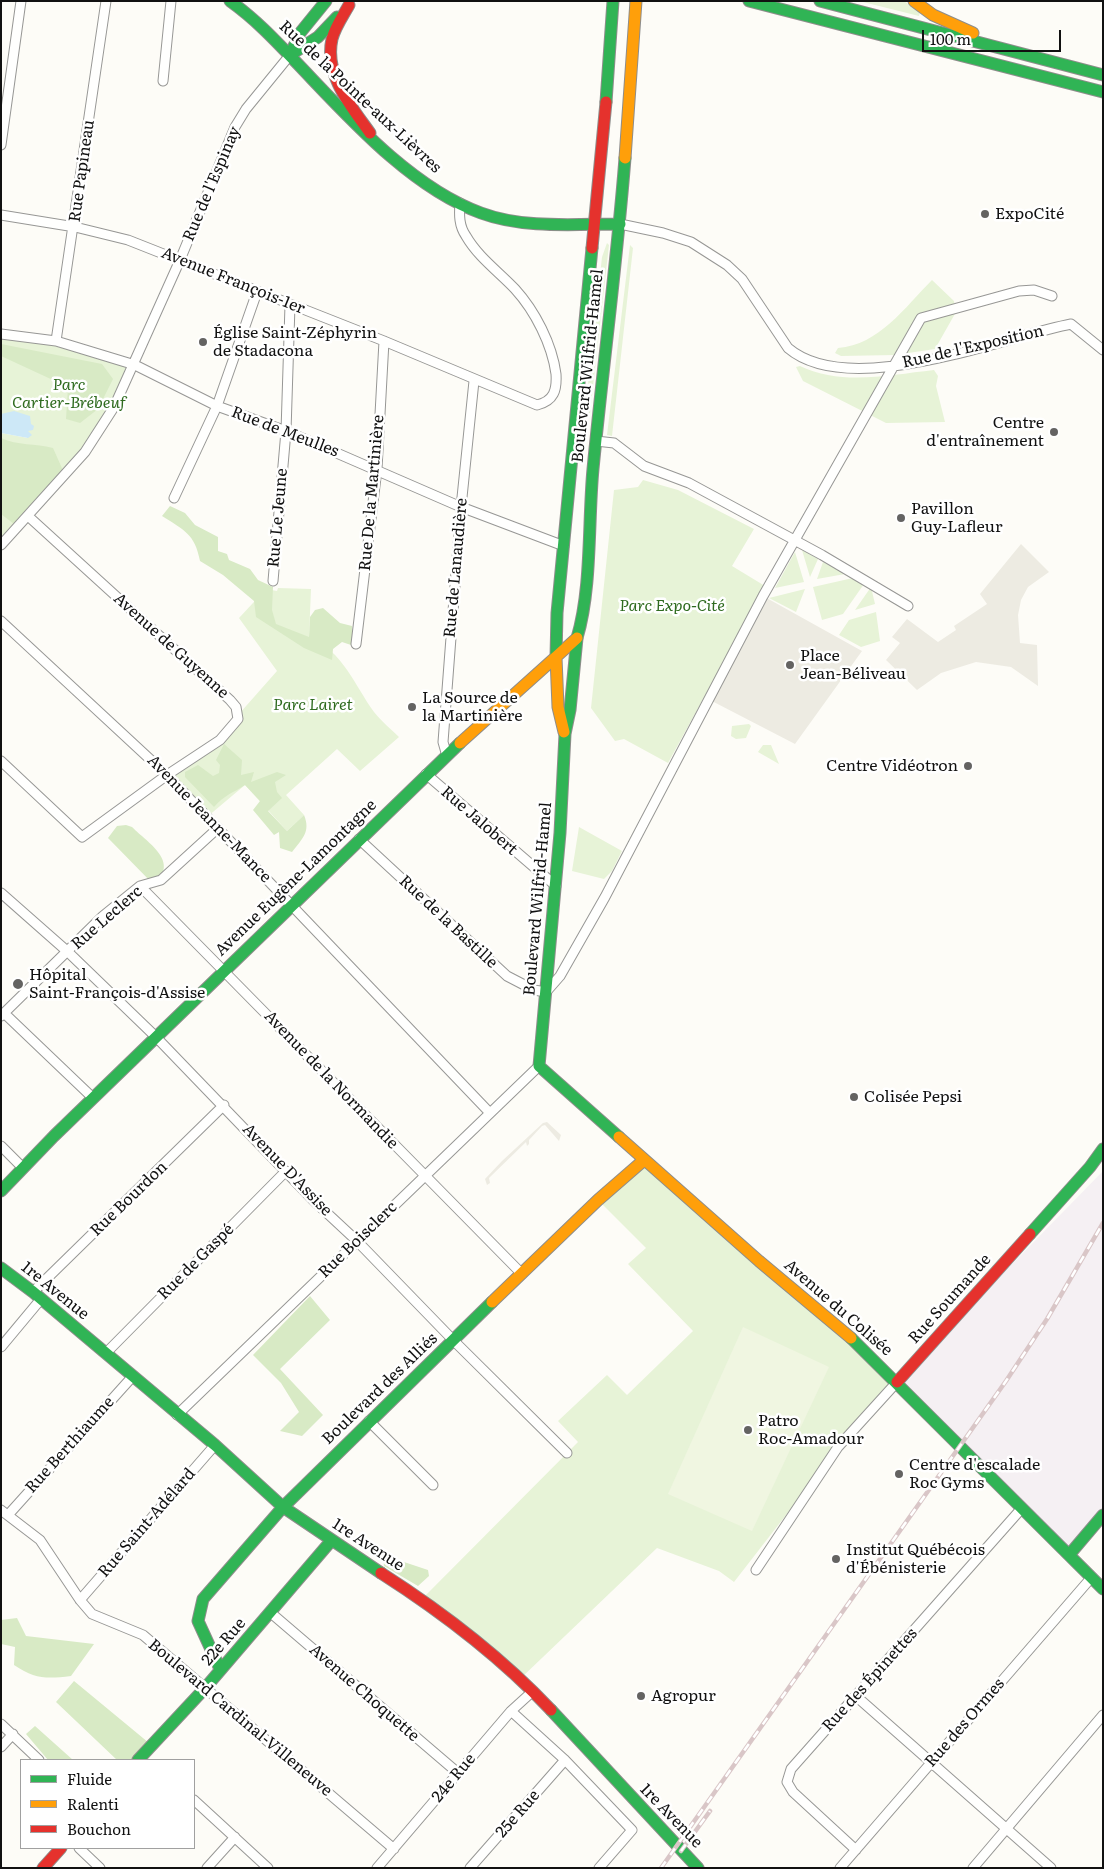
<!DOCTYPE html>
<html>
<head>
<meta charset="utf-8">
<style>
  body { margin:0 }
  #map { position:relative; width:1104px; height:1869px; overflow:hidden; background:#fdfcf7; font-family:Literata,serif }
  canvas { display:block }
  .frame { position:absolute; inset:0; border:2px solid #111; pointer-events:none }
  .legend { position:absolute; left:20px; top:1759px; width:175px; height:90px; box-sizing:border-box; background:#fff; border:1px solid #a0a0a0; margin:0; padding:6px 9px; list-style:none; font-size:15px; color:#111 }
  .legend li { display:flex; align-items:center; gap:10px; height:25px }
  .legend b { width:25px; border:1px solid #a0a0a0 }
  .scale { position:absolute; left:922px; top:30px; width:139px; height:22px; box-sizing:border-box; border:2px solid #111; border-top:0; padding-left:6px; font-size:15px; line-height:18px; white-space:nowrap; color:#111; -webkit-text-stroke:4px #fff; paint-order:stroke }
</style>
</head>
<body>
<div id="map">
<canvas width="1104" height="1869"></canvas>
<div class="frame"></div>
<ul class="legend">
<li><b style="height:6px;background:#30b455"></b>Fluide</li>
<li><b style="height:6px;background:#ff9f0a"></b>Ralenti</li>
<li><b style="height:6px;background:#e5322d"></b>Bouchon</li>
</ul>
<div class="scale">100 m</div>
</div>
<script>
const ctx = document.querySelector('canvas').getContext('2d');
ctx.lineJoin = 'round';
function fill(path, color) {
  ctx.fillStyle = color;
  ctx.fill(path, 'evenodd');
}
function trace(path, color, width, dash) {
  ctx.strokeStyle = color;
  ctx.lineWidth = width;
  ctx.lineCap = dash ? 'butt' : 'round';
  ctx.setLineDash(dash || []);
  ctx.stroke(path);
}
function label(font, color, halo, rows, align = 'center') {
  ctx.font = font + ' Literata,serif';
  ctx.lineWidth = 5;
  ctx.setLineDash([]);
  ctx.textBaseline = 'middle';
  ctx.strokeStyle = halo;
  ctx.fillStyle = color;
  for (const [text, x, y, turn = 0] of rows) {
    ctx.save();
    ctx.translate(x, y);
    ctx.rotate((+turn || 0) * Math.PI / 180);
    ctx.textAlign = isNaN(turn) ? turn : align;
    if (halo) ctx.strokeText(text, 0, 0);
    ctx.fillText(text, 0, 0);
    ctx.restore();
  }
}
const industrial = new Path2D(`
  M1103,1171V1516L1069,1555L897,1382Z`);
const green = new Path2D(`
  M859,1H904L920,12L919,16Z
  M607,243L609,245L590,413L585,412L602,257Z
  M630,245L633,248L612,436L607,435Z
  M932,280L954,301L956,312L935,349L895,355L841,356L835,353L838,348C879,345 905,307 932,280Z
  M1,334L56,341L135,365L103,426L1,545V433L28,438L1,414Z
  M800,366C842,386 888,375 934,370L938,376L936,386L945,422L886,423L803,381L796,367Z
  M643,480L678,490L754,529L732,566L765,586L668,763L624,739L615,741L591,708L614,490L638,487Z
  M802,550L818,559L810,577Z
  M795,552L804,582L775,588Z
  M823,562L845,574L817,579Z
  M853,578L864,584L843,614L822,620L813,587Z
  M871,587L875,604L855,610Z
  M278,588L311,589L309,637C343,651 355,686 374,712C381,721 391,729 399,737L360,771L337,749L286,795L304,815L287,831L245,785L207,817L167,775L220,740L239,714L277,671L239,618L266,589L277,591Z
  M805,589L796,612L769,598Z
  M876,612L880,641L861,647L839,635L849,620Z
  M749,724L751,726L746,738L736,739L731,736L732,726Z
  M763,745H771L779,764L758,752Z
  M579,827L622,851L612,871L604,879L572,871Z
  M644,1160L897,1382L838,1448L734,1582L719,1571L657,1548L520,1679L422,1599L578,1442L558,1421L607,1375L627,1395L693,1331L628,1264L646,1248L598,1200Z`);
const forest = new Path2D(`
  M1,344L102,364L113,379L98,409L80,423L66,419L68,387L1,356Z
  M1,438C18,446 35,443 53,448L65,475L18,527L1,514Z
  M170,506L185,513L195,525L218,537V551L227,554L229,560L250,569L258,580L273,587L272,610L276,624L309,637L310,617L315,610L323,608L340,623L352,626L354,646L342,642L333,649L332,660L304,648L256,617L254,601L223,575L200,561C195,534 184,530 162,516Z
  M224,744L242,760L241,775L254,772L251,782L277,772L286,775L275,782L277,792L282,798L268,811L287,831L304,815C311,832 302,839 292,852L280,848L279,832L274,835L253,810L260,801L245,785C233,793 224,795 214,807L185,777V772L198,765L213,776L219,773L220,765L216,760Z
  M126,825L132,827C149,844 180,861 154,885L108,838L117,826Z
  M310,1296L330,1320L280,1369L323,1415L302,1436L280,1431L299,1412L281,1383L253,1355Z
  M389,1557L428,1570L429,1576L418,1586L384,1566L383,1560Z
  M17,1618L26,1636L94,1644L71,1676C46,1679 35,1679 14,1665L15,1647L1,1644V1620Z
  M74,1681L149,1743L134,1760H117L56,1702Z
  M35,1726L73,1760H48L26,1734Z`);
const pitch = new Path2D(`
  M743,1327L829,1367L752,1531L668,1494Z`);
const plaza = new Path2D(`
  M1021,544L1049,572L1028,587L1021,600L1018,615L1020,643L1037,645L1038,686L1011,667L976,662L941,673L917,690L886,660L900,643L892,637L907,619L938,642L956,630L954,626L987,604L980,594Z
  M763,596L862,651L795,744L708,699Z
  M547,1122L561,1135L559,1141L545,1125L542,1126L529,1140V1144L527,1146L526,1142L489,1178L490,1183L487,1185L485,1179L502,1161L543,1123Z`);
const water = new Path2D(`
  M14,411L30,416L31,424L34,426L33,430L28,431L32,435L28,438L1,433V414Z`);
const street = new Path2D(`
  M163,81L171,1
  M1,145L21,1
  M1,215L75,227L128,240L384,341L537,405C554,401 557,390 556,374C552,344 535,311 515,289C499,272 478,257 466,236C459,226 459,215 460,203
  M620,224L663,233L691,242L727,265L742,279L788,348C849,400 1000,338 1071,324L1103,350
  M1,334L56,341L135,365L217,406L286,431L461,507L564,546
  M56,341L106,1
  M596,441L614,443L644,466L689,483L822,555L908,606
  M174,498L217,406L257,292
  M1,545L85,452L114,407L180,260L235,127L246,109L290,55
  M273,581L286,431L290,305
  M1,621L167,775L490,1113
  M356,644L377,469L384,341
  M447,756L443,742L461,507L474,381
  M1,761L82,837L167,775L220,740L238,719L236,707L230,700L28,516
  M426,774L556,886
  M359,839L507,976L534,990L546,992L560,976L605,897L763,596L921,318L1019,291L1034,290L1052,296
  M140,886L522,1274
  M1,893L68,952L156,1037L313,1200L357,1241L453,1340L567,1453
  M4,1013L93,1098
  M1,1016L103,916L140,886L161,880L218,828
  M1,1146L23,1168
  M33,1292L224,1105
  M1,1347L41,1299
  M106,1353L286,1171
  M177,1415L539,1066
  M369,1421L433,1485
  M1,1510L40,1540L80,1600L92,1614L143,1635L394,1849
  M8,1515L133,1376
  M756,1570L838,1447L897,1382
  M80,1600L215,1445
  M271,1613L458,1773
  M857,1697L1051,1868
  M511,1711L565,1760L632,1830L599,1868
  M1,1724L39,1760
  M1,1747L13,1734
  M194,1800L268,1868
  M79,1848L100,1868
  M856,1850L793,1792L787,1782L791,1769L1022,1508
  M207,1868L235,1837
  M377,1868L511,1711L533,1691
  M470,1868L565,1760
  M840,1868L1091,1578
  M973,1868L1103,1715`);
const fast = new Path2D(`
  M230,1C254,18 274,39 294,60C346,114 409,187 481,213C524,229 575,224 620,224
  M749,1L1103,92
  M820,1L1103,75
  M291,53L300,33L326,1
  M290,55L318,37L337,17
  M606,102L613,1
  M577,638L570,710L565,734L560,833L539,1066L619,1137
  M577,638C592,588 588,522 593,469C603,365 617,262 625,158
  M556,657L557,613L592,248
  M1,1191L54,1136L460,743
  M1030,1234L1090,1167L1103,1149
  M1,1268L33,1292L215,1445L283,1507L381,1573
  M851,1338L1103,1589
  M1069,1555L1103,1515
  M220,1669L198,1621L203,1599L283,1507L492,1302
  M551,1710L698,1868
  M138,1760L206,1687L331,1541`);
const slow = new Path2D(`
  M914,1L933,15L973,33
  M625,158L636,1
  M556,657L558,707L564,732
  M460,743L577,638
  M619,1137L759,1261L851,1338
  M492,1302L598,1200L644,1160`);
const jam = new Path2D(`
  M349,5C343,16 335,27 332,39C324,75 351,106 370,133
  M592,248L606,102
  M897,1382L1030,1234
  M381,1573C442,1612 501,1657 551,1710
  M43,1868L61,1848`);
const rail = new Path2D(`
  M681,1851L710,1811
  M661,1868L1006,1381L1047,1319L1103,1223`);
const markers = [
  [985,214,5,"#646362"],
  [203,342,5,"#646362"],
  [1054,432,5,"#646362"],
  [901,518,5,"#646362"],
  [790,665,5,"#646362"],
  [412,707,5,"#646362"],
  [968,766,5,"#646362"],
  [18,984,6,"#646362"],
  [854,1097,5,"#646362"],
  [748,1430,5,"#646362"],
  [899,1474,5,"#646362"],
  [836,1559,5,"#646362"],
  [641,1696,5,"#646362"]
];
const streetNames = [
  ["Rue de la Pointe-aux-Lièvres",360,97,43],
  ["Rue Papineau",82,171,-82],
  ["Rue de l'Espinay",212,184,-67],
  ["Avenue François-1er",233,281,22],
  ["Rue de l'Exposition",973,347,-13],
  ["Boulevard Wilfrid-Hamel",588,366,-84],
  ["Rue de Meulles",285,432,21],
  ["Rue De la Martinière",372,493,-85],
  ["Rue Le Jeune",278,518,-85],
  ["Rue de Lanaudière",456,568,-85],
  ["Avenue de Guyenne",171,646,42],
  ["Avenue Jeanne-Mance",209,819,46],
  ["Rue Jalobert",479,821,41],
  ["Avenue Eugène-Lamontagne",296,878,-44],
  ["Boulevard Wilfrid-Hamel",538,899,-85],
  ["Rue Leclerc",107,918,-41],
  ["Rue de la Bastille",448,922,43],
  ["Avenue de la Normandie",331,1080,46],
  ["Avenue D'Assise",287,1170,46],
  ["Rue Bourdon",129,1199,-44],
  ["Rue Boisclerc",358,1240,-44],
  ["Rue de Gaspé",196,1262,-45],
  ["1re Avenue",55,1291,39],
  ["Rue Soumande",950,1299,-48],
  ["Avenue du Colisée",838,1308,41],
  ["Boulevard des Alliés",380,1389,-44],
  ["Rue Berthiaume",70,1445,-48],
  ["Rue Saint-Adélard",147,1523,-49],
  ["1re Avenue",368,1545,33],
  ["22e Rue",224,1642,-49],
  ["Rue des Épinettes",870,1680,-48],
  ["Avenue Choquette",364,1693,41],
  ["Boulevard Cardinal-Villeneuve",240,1718,40],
  ["Rue des Ormes",965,1723,-49],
  ["24e Rue",454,1778,-50],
  ["25e Rue",518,1814,-49],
  ["1re Avenue",671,1816,46]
];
const poiNames = [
  ["ExpoCité",995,214],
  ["Église Saint-Zéphyrin",213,333],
  ["de Stadacona",213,351],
  ["Centre",1044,423,"right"],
  ["d'entraînement",1044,441,"right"],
  ["Pavillon",911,509],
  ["Guy-Lafleur",911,527],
  ["Place",800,656],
  ["Jean-Béliveau",800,674],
  ["La Source de",422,698],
  ["la Martinière",422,716],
  ["Centre Vidéotron",958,766,"right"],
  ["Hôpital",29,975],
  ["Saint-François-d'Assise",29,993],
  ["Colisée Pepsi",864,1097],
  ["Patro",758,1421],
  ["Roc-Amadour",758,1439],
  ["Centre d'escalade",909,1465],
  ["Roc Gyms",909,1483],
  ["Institut Québécois",846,1550],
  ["d'Ébénisterie",846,1568],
  ["Agropur",651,1696]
];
const parkNames = [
  ["Parc",69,385],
  ["Cartier-Brébeuf",69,403],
  ["Parc Expo-Cité",672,606],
  ["Parc Lairet",313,705]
];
fill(industrial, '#f5f0f3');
fill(green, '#e7f3d7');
fill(forest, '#d8eac5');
fill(pitch, '#f0f6e1');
fill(plaza, '#edebe2');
fill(water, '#cde8f7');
trace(street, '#979795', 11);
trace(fast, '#8e8d8b', 13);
trace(slow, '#8e8d8b', 13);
trace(jam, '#8e8d8b', 13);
trace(street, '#fffffe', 9);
trace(fast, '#30b455', 11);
trace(slow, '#ff9f0a', 11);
trace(jam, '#e5322d', 11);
trace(rail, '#d9c6c7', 4.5);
trace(rail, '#fff', 2.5, [8]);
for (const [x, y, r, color] of markers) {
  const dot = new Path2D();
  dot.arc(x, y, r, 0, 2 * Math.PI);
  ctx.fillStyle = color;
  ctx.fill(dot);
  trace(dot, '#fff', 2);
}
label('16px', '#111', '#fff', streetNames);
label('16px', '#111', '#fff', poiNames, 'left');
label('italic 16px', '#2f6b1f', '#fff', parkNames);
</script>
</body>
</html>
